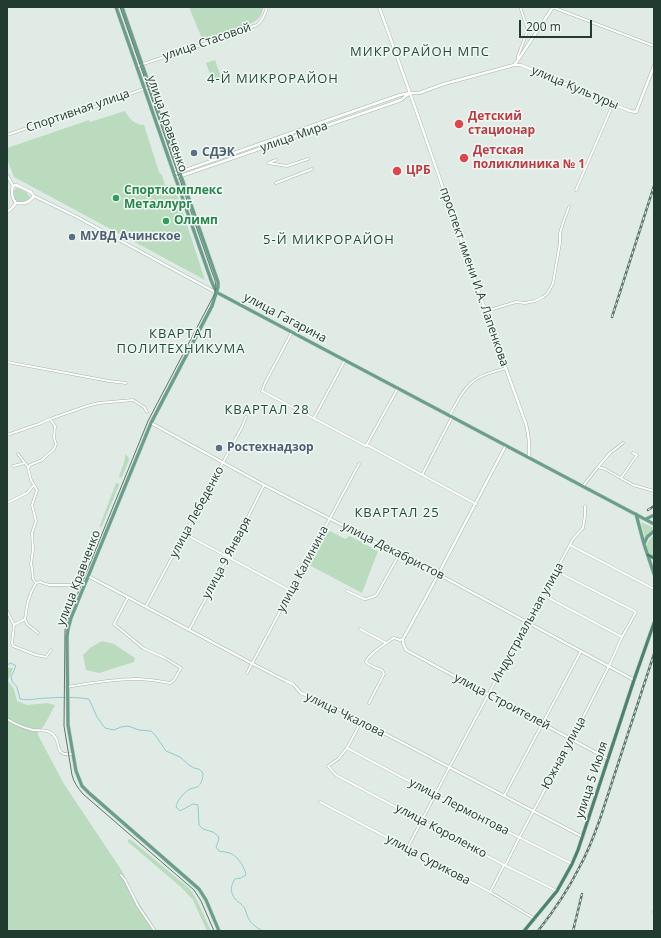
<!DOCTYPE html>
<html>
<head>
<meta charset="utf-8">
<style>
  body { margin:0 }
  #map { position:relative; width:661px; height:938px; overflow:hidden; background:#e1ebe5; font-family:"Open Sans",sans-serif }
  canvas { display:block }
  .frame { position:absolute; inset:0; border:8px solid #223b31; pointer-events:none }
  .scale { position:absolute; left:519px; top:20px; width:73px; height:18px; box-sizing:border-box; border:2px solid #223b31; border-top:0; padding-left:5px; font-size:12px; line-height:14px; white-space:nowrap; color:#223b31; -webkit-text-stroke:3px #f1f8f4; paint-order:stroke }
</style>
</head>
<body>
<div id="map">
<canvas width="661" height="938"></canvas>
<div class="frame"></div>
<div class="scale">200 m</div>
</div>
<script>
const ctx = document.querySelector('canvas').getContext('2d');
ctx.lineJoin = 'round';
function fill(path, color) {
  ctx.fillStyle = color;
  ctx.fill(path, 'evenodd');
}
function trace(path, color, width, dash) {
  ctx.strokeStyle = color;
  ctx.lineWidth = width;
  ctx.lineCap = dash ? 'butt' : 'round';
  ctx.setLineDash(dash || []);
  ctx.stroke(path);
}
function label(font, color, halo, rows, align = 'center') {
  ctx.font = font + ' "Open Sans",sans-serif';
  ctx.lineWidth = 3;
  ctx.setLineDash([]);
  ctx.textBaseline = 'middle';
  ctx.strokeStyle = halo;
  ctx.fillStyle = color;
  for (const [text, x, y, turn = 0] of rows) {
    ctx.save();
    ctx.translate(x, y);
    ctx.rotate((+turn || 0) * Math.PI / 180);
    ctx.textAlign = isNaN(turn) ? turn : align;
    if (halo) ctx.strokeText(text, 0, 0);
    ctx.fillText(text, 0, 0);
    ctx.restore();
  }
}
const green = new Path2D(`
  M189,7H263C263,11 261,16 258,19C252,26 213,36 202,39Z
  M215,60L222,80L213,83L206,63Z
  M125,111C130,119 133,124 144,125L159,172L162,175L165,185H174L205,280L14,177L7,159V148L89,120L90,122Z
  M16,188C21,187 28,192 30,198L28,201L19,202L15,200L13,192Z
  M125,454L129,458V460L122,477L120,478L119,477C121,469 126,461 125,454Z
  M116,483H117L119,484V485L102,526L99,528Z
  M641,522L654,528V530C649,531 647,534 645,538Z
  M330,531L345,539L350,536L378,551L362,593L309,565L325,535Z
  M654,535V557C643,551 646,541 654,535Z
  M102,641L114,644L135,658L134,662L99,673L86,670L83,655L90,648Z
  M7,668H13L8,681L14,689L17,701L27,705L47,703L55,705L44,726L38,732V735L64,784L122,871L133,894L157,931H7Z
  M130,839L190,889L197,900L211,931H207L193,900L182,888L128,842V840Z`);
const stream = new Path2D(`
  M7,665L11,663L16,666L11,677L12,681L17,687L20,699C29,701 38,698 48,698C61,697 76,697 89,699L97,717L105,728L114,730L121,727L128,726L139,730L151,731L156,736L166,751L180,757L189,765L194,768L199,769L203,773C203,778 202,784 197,787C195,788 192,788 190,789C184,793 177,800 176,807L180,811L193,804L198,805L199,825L203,829L213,832L218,836L219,839L216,847L219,851C224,852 228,852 232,854C239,858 245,868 246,875L241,878L235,879C228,889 232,898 241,904C243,906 244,906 245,909C246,911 246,913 247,915C250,923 255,927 263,931`);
const minor = new Path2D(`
  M552,7L654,46
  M518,59V56L527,32V27L520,7
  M137,66L195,47L257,25C263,20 265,15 267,7
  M7,135L73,112L86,110L149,87
  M276,160L268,163L287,166L308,159
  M276,183L312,169
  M576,190L613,104
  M486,311L516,302L525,303L535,301L543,297L547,294L550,289L553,283L560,243V233L563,223L569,207
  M292,332L265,383L262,391L366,446
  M7,362L109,381L126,383
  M450,415C457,402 464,386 478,378C487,373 497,371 506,368
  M314,418L345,360
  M7,435L39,424L50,419L87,406L99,403L133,400L144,407L147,412
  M367,445L476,504
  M366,446L398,388
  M18,454L28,467
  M13,466L25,463
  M598,467L610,453L623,443
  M422,475L452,417
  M621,478L637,455L633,453
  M583,486L598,467L605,469L633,485L654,491
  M7,503L27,493L34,485
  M185,534L291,591
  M570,545L654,589
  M36,583L40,582L49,585H71L83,589
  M347,591L364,599H366L375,596L377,594L399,555
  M543,595L622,637
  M146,606L242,427L246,417
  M7,611L14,625L12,643L13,646L36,655L46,657L51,650
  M25,619L27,624L38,633
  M14,625L25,619C27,605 28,596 36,583L33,579L32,568L31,564L33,549L32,533L36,521L32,505L37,490L31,480L28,468L30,465L42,460L54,449L56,444L54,438L55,426L50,419
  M360,629L386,643
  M189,630L228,557L264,485
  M247,673L359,464
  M67,687C90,683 113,679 136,679C147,679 159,681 170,683L174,680L181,668L165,658L143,648L114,624L128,597
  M369,703L384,674L382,670C376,668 371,667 366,662C368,654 385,644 392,639L394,638L400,640L403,639
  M7,719C15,724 24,728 33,730C39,731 46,729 51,733C63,739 52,757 72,754
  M361,722L347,748L338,759L328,766L336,775L504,865L557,891
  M347,748L435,795L572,864
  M504,796L581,651
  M320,802L490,892L535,919
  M407,849L449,768L535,607L543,595L573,539L583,528L585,515V506
  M121,875L125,880L138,906L155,931
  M490,892L504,865L506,864L519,838L572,739L609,666L622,637L636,612L556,571
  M653,912L654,911`);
const tertiary = new Path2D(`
  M514,65H521L610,103L630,111L636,112L654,66
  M174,174L400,95L410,93H419L444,84L514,65L518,60L553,7
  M175,178L401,100L410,93
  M7,212L12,208L16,203
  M88,576L253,664L286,681L293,684L301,693L328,704L583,837`);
const secondary = new Path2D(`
  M379,7C430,145 475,286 526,424C529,436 530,445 529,457
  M7,175L13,186
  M16,185L31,192L34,196C29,203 24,204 16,203C12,198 11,192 13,186Z
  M34,196L77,217L215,292
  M151,423L264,485L438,574L634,680
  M506,445L431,588L403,639V643L406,650L608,759`);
const primary = new Path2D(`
  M116,7L211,280L216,292
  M122,7L218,282V287L212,306L151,423L71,618L68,629L67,637L68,725L76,771L82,786L89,793L199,889L206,900L219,931
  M216,292L654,524
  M636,514L644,544L654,574
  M646,519L654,515
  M644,544L647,537L654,531`);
const trunk = new Path2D(`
  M648,555L654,558
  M524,931L557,891L572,864L578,850L634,680L654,623`);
const tram = new Path2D(`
  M120,7L213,275C216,282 217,288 214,295L148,421L69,615L65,630L64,726L72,775C74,783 78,788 83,794L194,890L201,901L214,931`);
const rail = new Path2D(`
  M612,317L654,186
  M648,510L654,506
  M538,931C553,912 568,890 579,868C588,852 594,836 600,819L654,654
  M573,931L582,894`);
const markers = [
  [459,124,5,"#e0444e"],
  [194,153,4,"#5c6f8a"],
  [464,158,5,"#e0444e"],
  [397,171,5,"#e0444e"],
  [116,198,4,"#2e9e5b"],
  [166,221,4,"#2e9e5b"],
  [72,237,4,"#5c6f8a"],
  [219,448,4,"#5c6f8a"]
];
const streetNames = [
  ["улица Стасовой",207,42,-19],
  ["улица Культуры",575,88,23],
  ["Спортивная улица",78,111,-19],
  ["улица Кравченко",167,124,71],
  ["улица Мира",294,137,-19],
  ["проспект имени И.А. Лапенкова",474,277,71],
  ["улица Гагарина",285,318,28],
  ["улица Лебеденко",197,512,-62],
  ["улица Декабристов",393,551,27],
  ["улица 9 Января",227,558,-62],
  ["улица Калинина",303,569,-62],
  ["улица Кравченко",79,578,-69],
  ["Индустриальная улица",528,623,-61],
  ["улица Строителей",502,702,28],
  ["улица Чкалова",345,715,26],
  ["Южная улица",564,753,-62],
  ["улица 5 Июля",592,780,-72],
  ["улица Лермонтова",459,807,27],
  ["улица Короленко",441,831,28],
  ["улица Сурикова",428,860,28]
];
const healthNames = [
  ["Детский",468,117],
  ["стационар",468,131],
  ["Детская",473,151],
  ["поликлиника № 1",473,165],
  ["ЦРБ",406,171]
];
const serviceNames = [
  ["СДЭК",202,153],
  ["МУВД Ачинское",80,237],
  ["Ростехнадзор",227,448]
];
const leisureNames = [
  ["Спорткомплекс",124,191],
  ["Металлург",124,205],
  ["Олимп",174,221]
];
const neighbourhoodNames = [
  ["МИКРОРАЙОН МПС",420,52],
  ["4-Й МИКРОРАЙОН",273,79],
  ["5-Й МИКРОРАЙОН",329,240],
  ["КВАРТАЛ",181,334],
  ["ПОЛИТЕХНИКУМА",181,349],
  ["КВАРТАЛ 28",267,410],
  ["КВАРТАЛ 25",397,513]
];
fill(green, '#bbdbbf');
trace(stream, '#8bcdce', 1);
trace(minor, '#a4b3ab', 3);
trace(tertiary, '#a4b3ab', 3.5);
trace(secondary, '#a0b6ab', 3.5);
trace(primary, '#c1c8c5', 4);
trace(trunk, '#c1c8c5', 4);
trace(minor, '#fff', 2);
trace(tertiary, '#fff', 2.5);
trace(secondary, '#fff', 2.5);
trace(primary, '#679f89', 3);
trace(trunk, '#4b826e', 3);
trace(tram, '#5c776c', 1);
trace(rail, '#5c776c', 2.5);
trace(rail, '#f1f8f4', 1, [3]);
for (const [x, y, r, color] of markers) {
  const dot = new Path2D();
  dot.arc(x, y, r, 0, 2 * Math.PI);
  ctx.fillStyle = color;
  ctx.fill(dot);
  trace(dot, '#f1f8f4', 1.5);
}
label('12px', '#223b31', '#f1f8f4', streetNames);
label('bold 12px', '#be3a42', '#f1f8f4', healthNames, 'left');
label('bold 12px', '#4e5e75', '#f1f8f4', serviceNames, 'left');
label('bold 12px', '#27864d', '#f1f8f4', leisureNames, 'left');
ctx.letterSpacing = '1px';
label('13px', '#1f4c3b', '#f1f8f4', neighbourhoodNames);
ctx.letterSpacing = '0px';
</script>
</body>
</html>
